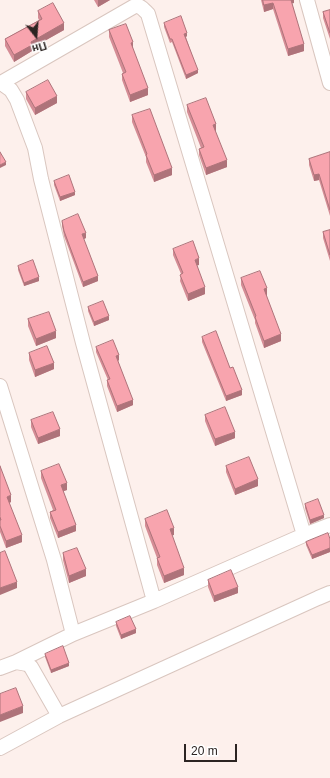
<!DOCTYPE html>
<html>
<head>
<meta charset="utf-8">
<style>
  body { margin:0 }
  #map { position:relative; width:330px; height:778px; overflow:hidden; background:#fdf0ec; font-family:Helvetica,sans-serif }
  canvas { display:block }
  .north { position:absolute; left:16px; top:16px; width:40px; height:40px; -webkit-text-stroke:3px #fff; paint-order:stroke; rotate:163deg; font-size:11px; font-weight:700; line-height:16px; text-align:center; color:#2c2422 }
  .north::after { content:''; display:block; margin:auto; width:14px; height:18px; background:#2c2422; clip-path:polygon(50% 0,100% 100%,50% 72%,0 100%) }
  .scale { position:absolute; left:184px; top:744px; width:53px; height:18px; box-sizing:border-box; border:2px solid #2c2422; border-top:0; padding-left:5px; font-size:12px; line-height:14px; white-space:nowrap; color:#2c2422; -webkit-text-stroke:3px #fff; paint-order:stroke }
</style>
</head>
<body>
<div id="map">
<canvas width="330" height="778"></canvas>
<div class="north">Пн</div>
<div class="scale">20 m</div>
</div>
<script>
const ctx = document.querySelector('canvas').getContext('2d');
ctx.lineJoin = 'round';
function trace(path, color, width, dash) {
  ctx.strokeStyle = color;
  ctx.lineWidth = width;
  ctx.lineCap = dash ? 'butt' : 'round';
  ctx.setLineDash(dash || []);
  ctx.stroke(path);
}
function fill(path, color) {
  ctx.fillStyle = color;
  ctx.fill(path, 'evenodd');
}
const minor = new Path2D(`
  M307,0L330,83
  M0,386L54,560L73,634
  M154,601L83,343L41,179L35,148L17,100L11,90L1,83L133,7C140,4 143,9 148,14L304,535
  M16,662L27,664L31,667L59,716
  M0,668L16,662L73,634L154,601L304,535L330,525
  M0,748L59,716L318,598L330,593`);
const wall = new Path2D(`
  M94,0H110L98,7Z
  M261,0H294V3H292L304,51L288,56L273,9L264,12Z
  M330,10V39L323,18V12Z
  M38,11L64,30L32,48V51L14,62L5,46V39L39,20L38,18Z
  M164,23L187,36L186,37L198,73L186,79L172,42L170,43L164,27Z
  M109,30L133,49L148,95L130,102L122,80V74L123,73L109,37Z
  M26,92L57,103L35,115L26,99Z
  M187,105L216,131H215L227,167L206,175L199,155V149L201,148L187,112Z
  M132,115L172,175L154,182L146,162V157L132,122Z
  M330,152V216L319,180L314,181L309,165V159Z
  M54,181L75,195L60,201L54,185Z
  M62,221L86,238L83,239L98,281L83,287L64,236L62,226Z
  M330,230V261L323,238V232Z
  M173,249L199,265H197L205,294L188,301L180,281L181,274L173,255Z
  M18,266L39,281L24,286L18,270Z
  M241,278L267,295H266L281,341L264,348L255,323V320L241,285Z
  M88,307L109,320L94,326L88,311Z
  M28,319L56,338L36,346L28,326Z
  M202,337L230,368L242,395L226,401L202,342Z
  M96,347L119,360L118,361L133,405L117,412L107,386V380H108L96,352Z
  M29,353L54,369L35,377L29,360Z
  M205,415L235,438L215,446L205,421Z
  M31,420L60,436L38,444L31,427Z
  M0,466L11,502L9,503L22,542L6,548L0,532Z
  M226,466L258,486L235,495L226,472Z
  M41,471L67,490L63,491L76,531L58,538L50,518V512L53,510L41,478Z
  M305,504L324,518L310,524L305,508Z
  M145,519L174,535H172L184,575L164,583L157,565V558L145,526Z
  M330,539V552L312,559L306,545V542Z
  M63,553L86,576L69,583L63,560Z
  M208,580L238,593L214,602L208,587Z
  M116,622L136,633L121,639L116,626Z
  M45,654L69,666L51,673L45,657Z`);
const shadedWall = new Path2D(`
  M98,0H110L98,7Z
  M290,0H294V3L290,4Z
  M273,3V9L264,12V5Z
  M64,23V30L32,48V51L14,62V55L31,42Z
  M187,33V36L184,38V34Z
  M133,42V49L131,50V43Z
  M304,44V51L288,56V49Z
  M198,70V73L186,79V75Z
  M148,88V95L130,102V95Z
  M57,96V103L35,115V108Z
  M216,124V131L213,132V125Z
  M227,160V167L206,175V168Z
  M6,162V165L0,168V165Z
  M172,168V175L154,182V175Z
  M319,174V180L314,181V175Z
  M75,192V195L60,201V197Z
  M86,233V238L82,240V234Z
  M199,258V265L195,266V260Z
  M98,276V281L83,287V282Z
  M39,277V281L24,286V283Z
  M205,287V294L188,301V294Z
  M267,288V295L264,296V289Z
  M109,316V320L94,326V322Z
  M56,331V338L36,346V339Z
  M281,334V341L264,348V341Z
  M119,355V360L116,362V356Z
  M54,363V369L35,377V370Z
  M242,390V395L226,401V396Z
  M133,400V405L117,412V406Z
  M60,429V436L38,444V438Z
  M235,432V438L215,446V439Z
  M258,479V486L235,495V489Z
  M67,483V490L61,492V485Z
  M11,495V502L7,504V497Z
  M324,515V518L310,524V520Z
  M76,525V531L58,538V532Z
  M174,528V535L170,536V529Z
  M22,535V542L6,548V541Z
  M330,548V552L312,559V555Z
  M184,568V575L164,583V576Z
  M86,569V576L69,583V576Z
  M17,582V588L0,595V588Z
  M238,587V593L214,602V596Z
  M136,629V633L121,639V635Z
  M69,663V666L51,673V670Z
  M23,706V713L0,722V715Z`);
const building = new Path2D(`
  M263,0H291L304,44L288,49L273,3L264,5Z
  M53,3L64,23L31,42L32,45L14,55L5,39L42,19L38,11Z
  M330,10V33L323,12Z
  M181,16L187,33L184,34L198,70L186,75L172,39H170L164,23Z
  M126,24L133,42L131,43L148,88L130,95L122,74L126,72L109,30Z
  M48,80L57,96L35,108L26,92Z
  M206,98L216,124L213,125L227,160L206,168L199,149L204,147L187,105Z
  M150,109L172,168L154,175L146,155L147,154L132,115Z
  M0,152L6,162L0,165Z
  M330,152V210L319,174L314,175L309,159Z
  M69,175L75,192L60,197L54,181Z
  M78,214L86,233L82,234L98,276L83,282L64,231L62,221Z
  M330,230V255L323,232Z
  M193,241L199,258L195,260L205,287L188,294L180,275L183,273L173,249Z
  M33,260L39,277L24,283L18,266Z
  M260,271L267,288L264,289L281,334L264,341L255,317L256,316L241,278Z
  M103,301L109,316L94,322L88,307Z
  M49,312L56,331L36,339L28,319Z
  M216,331L230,368L233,367L242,390L226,396L202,337Z
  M113,340L119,355L116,356L133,400L117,406L107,380L110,379L96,347Z
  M47,346L54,363L35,370L29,353Z
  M225,407L235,432L215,439L205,415Z
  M53,412L60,429L38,438L31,420Z
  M249,457L258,479L235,489L226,466Z
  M59,464L67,483L61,485L76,525L58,532L50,512L56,510L41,471Z
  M0,466L11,495L7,497L22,535L6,541L0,526V520H1L0,517Z
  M318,499L324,515L310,520L305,504Z
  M167,510L174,528L170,529L184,568L164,576L157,558L160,557L145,519Z
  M328,533L330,539V548L312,555L306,542Z
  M77,548L86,569L69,576L63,553Z
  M5,551L17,582L0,588V553Z
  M231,570L238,587L214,596L208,580Z
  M130,616L136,629L121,635L116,622Z
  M63,646L69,663L51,670L45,654Z
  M16,688L23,706L0,715V694Z`);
trace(minor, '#d9c6bf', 16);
trace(minor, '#fff', 14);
fill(wall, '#d58d96');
fill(shadedWall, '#ae737a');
fill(building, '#f8a4ae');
trace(building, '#ae737a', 1);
</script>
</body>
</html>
